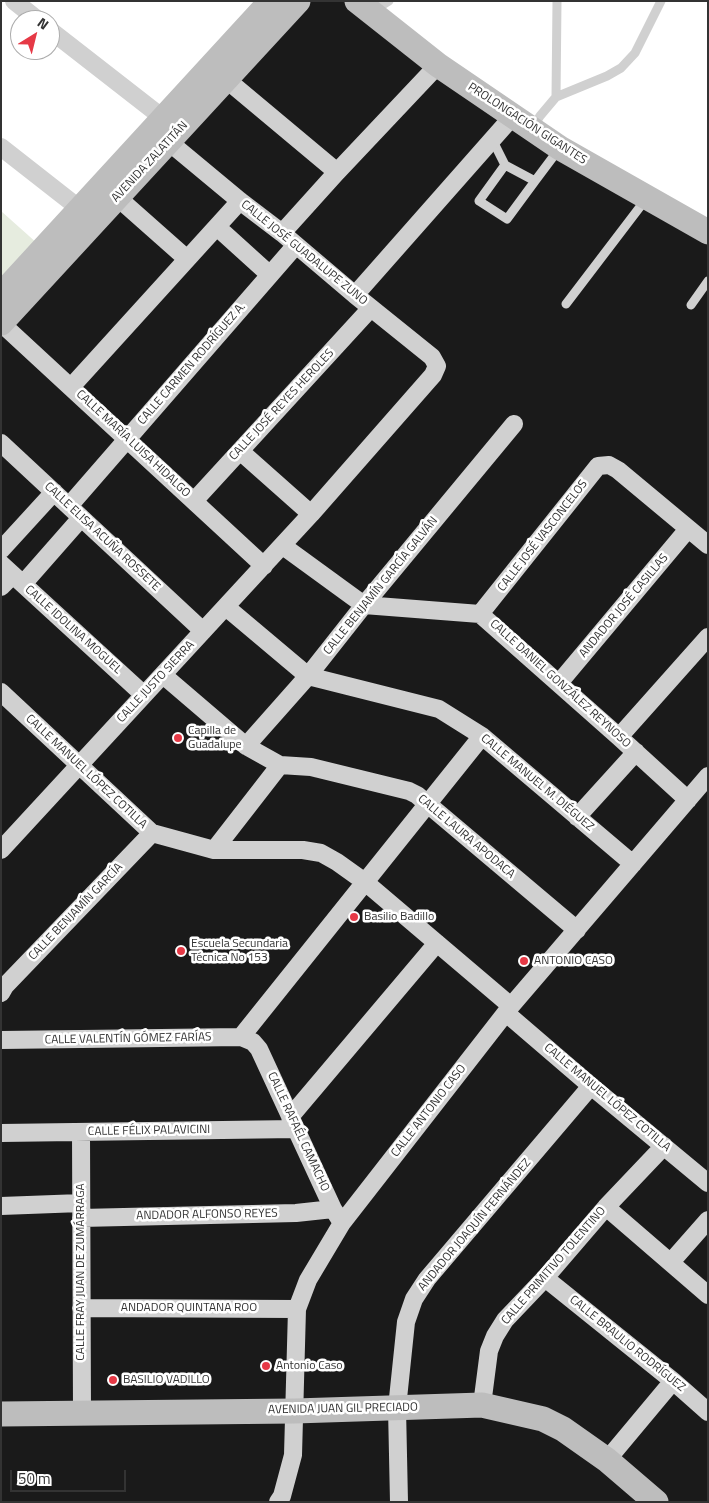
<!DOCTYPE html>
<html>
<head>
<meta charset="utf-8">
<style>
  body { margin:0 }
  #map { position:relative; width:709px; height:1503px; overflow:hidden; background:#fff; font-family:"Titillium Web",sans-serif }
  canvas { display:block }
  .frame { position:absolute; inset:0; border:2px solid #333; pointer-events:none }
  .north { position:absolute; left:10px; top:10px; width:50px; height:50px; box-sizing:border-box; background:#fff; border:1px solid #adadad; border-radius:50%; rotate:36deg; font-size:14px; font-weight:700; line-height:20px; text-align:center; color:#333 }
  .north::after { content:''; display:block; margin:auto; width:18px; height:22px; background:#e63946; clip-path:polygon(50% 0,100% 100%,50% 72%,0 100%) }
  .scale { position:absolute; left:10px; top:1470px; width:116px; height:22px; box-sizing:border-box; border:2px solid #333; border-top:0; padding-left:6px; font-size:15px; line-height:18px; white-space:nowrap; color:#333; -webkit-text-stroke:4px #fff; paint-order:stroke }
</style>
</head>
<body>
<div id="map">
<canvas width="709" height="1503"></canvas>
<div class="frame"></div>
<div class="north">N</div>
<div class="scale">50 m</div>
</div>
<script>
const ctx = document.querySelector('canvas').getContext('2d');
ctx.lineJoin = 'round';
function fill(path, color) {
  ctx.fillStyle = color;
  ctx.fill(path, 'evenodd');
}
function trace(path, color, width, dash) {
  ctx.strokeStyle = color;
  ctx.lineWidth = width;
  ctx.lineCap = dash ? 'butt' : 'round';
  ctx.setLineDash(dash || []);
  ctx.stroke(path);
}
function label(font, color, halo, rows, align = 'center') {
  ctx.font = font + ' "Titillium Web",sans-serif';
  ctx.lineWidth = 5;
  ctx.setLineDash([]);
  ctx.textBaseline = 'middle';
  ctx.strokeStyle = halo;
  ctx.fillStyle = color;
  for (const [text, x, y, turn = 0] of rows) {
    ctx.save();
    ctx.translate(x, y);
    ctx.rotate((+turn || 0) * Math.PI / 180);
    ctx.textAlign = isNaN(turn) ? turn : align;
    if (halo) ctx.strokeText(text, 0, 0);
    ctx.fillText(text, 0, 0);
    ctx.restore();
  }
}
const green = new Path2D(`
  M1,211L38,244L1,283Z`);
const building = new Path2D(`
  M305,1H346L708,241V1502H1V333Z`);
const lane = new Path2D(`
  M373,11L389,1
  M556,97L557,1
  M533,127L540,116L556,97L607,76L621,68L635,53L661,1
  M492,139L505,165L535,181L559,149
  M505,165L479,201L507,219L535,181
  M566,304L646,199
  M691,305L708,281`);
const street = new Path2D(`
  M14,1L38,20
  M50,30L163,118
  M227,80L337,172
  M1,147L89,216
  M117,197L187,259
  M217,227L270,275
  M282,233L337,172L438,65
  M355,295L513,116
  M1,323L264,566
  M71,387L240,201
  M1,443L203,631
  M240,451L311,514
  M194,501L371,308
  M69,506L296,245
  M283,546L364,605L480,614L619,737L688,800
  M1,550L54,492
  M1,564L144,695
  M23,584L81,518
  M1,587L13,575
  M226,607L308,676L439,709L482,736L633,864
  M480,614L598,466L609,465L618,470L708,545
  M163,675L246,746L280,765L311,767L409,791L417,795L577,930
  M559,683L688,529
  M1,692L152,833L214,850H303L321,853L337,862L365,882L511,1006
  M619,737L708,637
  M246,746L308,676L364,605L514,424
  M577,817L636,752
  M1,850L311,514L433,375L437,366L432,357L355,295L282,233L240,201L169,142
  M214,850L280,765
  M1,993L5,986L152,833
  M506,1013L591,1086L708,1183
  M241,1037L482,736
  M1,1040L241,1037L253,1042L259,1049L333,1209L342,1223
  M290,1117L437,943
  M81,1132L82,1413
  M1,1133L296,1129
  M1,1206L81,1203
  M606,1207L708,1295
  M81,1218L296,1213L333,1209
  M671,1262L708,1220
  M545,1278L673,1381L708,1412
  M81,1308L297,1309
  M482,1405L489,1351L495,1336L505,1320L545,1278L606,1207L664,1146
  M607,1460L673,1381
  M278,1502L282,1496L293,1455L297,1309L308,1280L342,1223L511,1006L708,776
  M399,1502L397,1408L406,1322L414,1299L427,1279L591,1086`);
const secondary = new Path2D(`
  M357,1L438,65L560,148L708,232
  M1,295L271,1
  M1,323L298,1
  M1,1414L295,1411L482,1405L543,1419L563,1429L607,1460L656,1502`);
const markers = [
  [178,738,5,"#e63946"],
  [354,917,5,"#e63946"],
  [181,951,5,"#e63946"],
  [524,961,5,"#e63946"],
  [266,1366,5,"#e63946"],
  [113,1380,5,"#e63946"]
];
const streetNames = [
  ["PROLONGACIÓN GIGANTES",527,124,33],
  ["AVENIDA ZALATITÁN",150,162,-47],
  ["CALLE JOSÉ GUADALUPE ZUNO",304,253,39],
  ["CALLE CARMEN RODRÍGUEZ A.",192,364,-49],
  ["CALLE JOSÉ REYES HEROLES",282,405,-47],
  ["CALLE MARÍA LUISA HIDALGO",133,444,43],
  ["CALLE JOSÉ VASCONCELOS",543,536,-52],
  ["CALLE ELISA ACUÑA ROSSETE",102,537,43],
  ["CALLE BENJAMÍN GARCÍA GALVÁN",381,586,-51],
  ["ANDADOR JOSÉ CASILLAS",624,606,-50],
  ["CALLE IDOLINA MOGUEL",73,630,42],
  ["CALLE JUSTO SIERRA",156,682,-47],
  ["CALLE DANIEL GONZÁLEZ REYNOSO",560,684,42],
  ["CALLE MANUEL LÓPEZ COTILLA",86,772,43],
  ["CALLE MANUEL M. DIÉGUEZ",537,783,40],
  ["CALLE LAURA APODACA",466,837,40],
  ["CALLE BENJAMÍN GARCÍA",76,912,-46],
  ["CALLE VALENTÍN GÓMEZ FARÍAS",128,1039,-1],
  ["CALLE MANUEL LÓPEZ COTILLA",607,1098,40],
  ["CALLE ANTONIO CASO",429,1111,-52],
  ["CALLE FÉLIX PALAVICINI",149,1131,-1],
  ["CALLE RAFAÉL CAMACHO",298,1132,65],
  ["ANDADOR ALFONSO REYES",207,1215,-1],
  ["ANDADOR JOAQUÍN FERNÁNDEZ",475,1225,-50],
  ["CALLE PRIMITIVO TOLENTINO",554,1266,-49],
  ["CALLE FRAY JUAN DE ZUMÁRRAGA",81,1272,-90],
  ["ANDADOR QUINTANA ROO",189,1308],
  ["CALLE BRAULIO RODRÍGUEZ",627,1344,39],
  ["AVENIDA JUAN GIL PRECIADO",343,1409,-1]
];
const poiNames = [
  ["Capilla de",188,731],
  ["Guadalupe",188,745],
  ["Basilio Badillo",364,917],
  ["Escuela Secundaria",191,944],
  ["Técnica No 153",191,958],
  ["ANTONIO CASO",534,961],
  ["Antonio Caso",276,1366],
  ["BASILIO VADILLO",123,1380]
];
fill(green, '#e6ecdf');
fill(building, '#1a1a1a');
trace(lane, '#d0d0d0', 9);
trace(street, '#d0d0d0', 18);
trace(secondary, '#bdbdbd', 25);
for (const [x, y, r, color] of markers) {
  const dot = new Path2D();
  dot.arc(x, y, r, 0, 2 * Math.PI);
  ctx.fillStyle = color;
  ctx.fill(dot);
  trace(dot, '#fff', 2);
}
label('12px', '#333', '#fff', streetNames);
label('12px', '#333', '#fff', poiNames, 'left');
</script>
</body>
</html>
